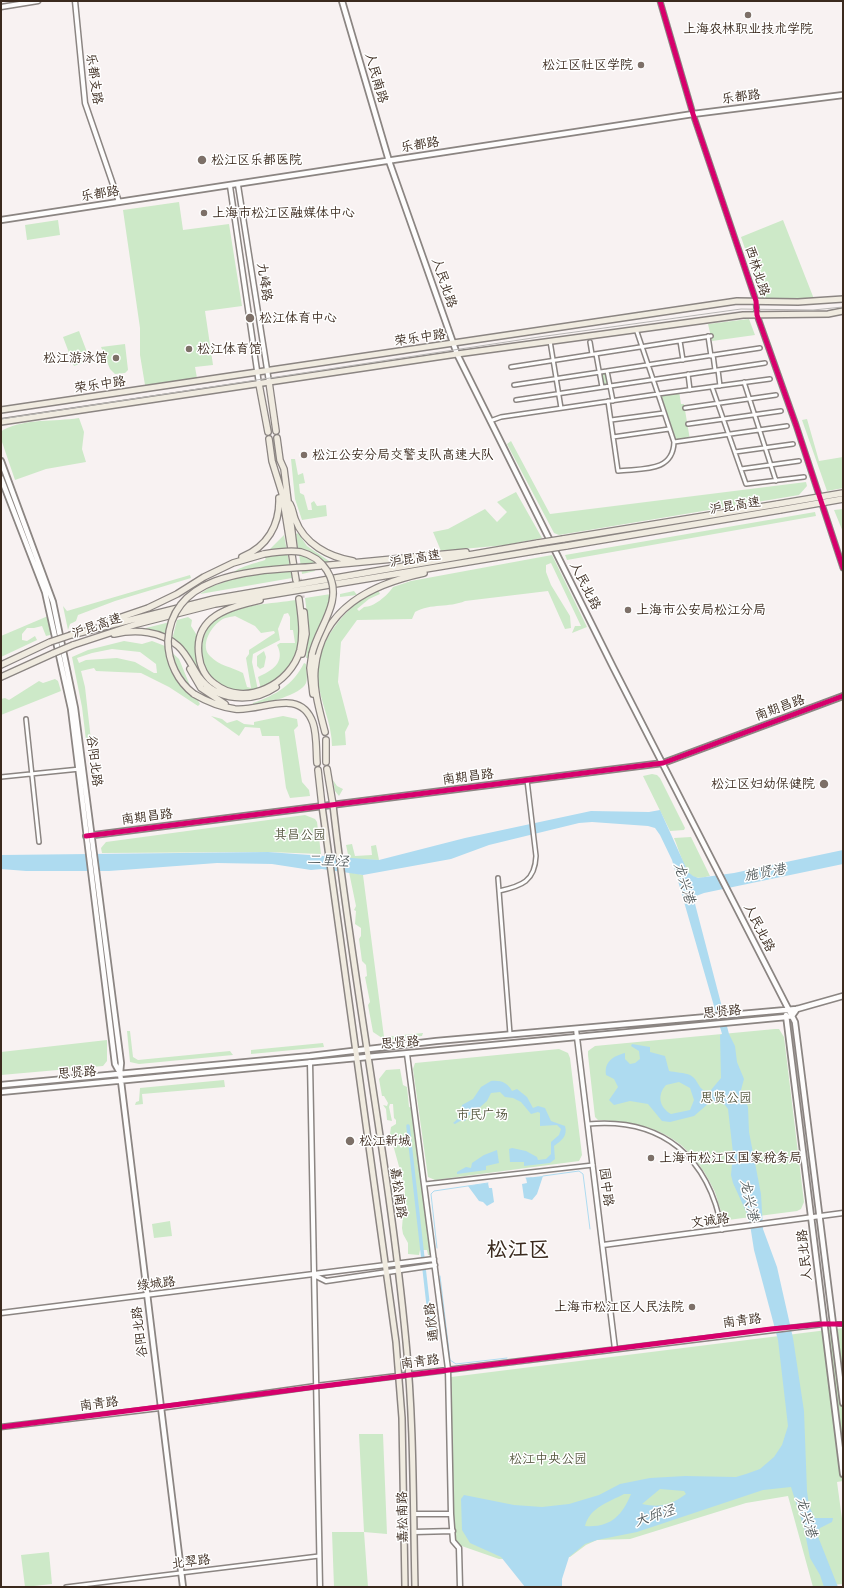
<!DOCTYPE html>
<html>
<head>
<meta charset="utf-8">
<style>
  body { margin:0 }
  #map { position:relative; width:844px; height:1588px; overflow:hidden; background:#f8f2f2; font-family:"Playpen Sans",sans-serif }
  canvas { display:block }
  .frame { position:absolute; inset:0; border:2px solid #3b2a1e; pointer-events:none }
</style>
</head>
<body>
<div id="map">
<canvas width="844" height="1588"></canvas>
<div class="frame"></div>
</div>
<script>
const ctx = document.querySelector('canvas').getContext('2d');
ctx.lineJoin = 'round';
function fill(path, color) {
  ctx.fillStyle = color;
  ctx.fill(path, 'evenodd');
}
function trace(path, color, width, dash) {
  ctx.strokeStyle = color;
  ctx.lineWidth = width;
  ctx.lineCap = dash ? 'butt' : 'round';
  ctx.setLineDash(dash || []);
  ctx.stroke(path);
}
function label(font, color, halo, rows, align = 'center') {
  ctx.font = font + ' "Playpen Sans","LXGW WenKai TC",sans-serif';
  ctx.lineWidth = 3;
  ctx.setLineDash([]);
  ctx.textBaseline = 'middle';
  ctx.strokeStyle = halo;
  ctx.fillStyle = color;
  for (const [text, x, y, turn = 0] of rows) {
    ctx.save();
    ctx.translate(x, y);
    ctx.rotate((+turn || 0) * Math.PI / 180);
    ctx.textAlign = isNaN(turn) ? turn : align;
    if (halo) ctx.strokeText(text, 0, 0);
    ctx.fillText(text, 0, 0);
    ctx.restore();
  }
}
const green = new Path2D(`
  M179,202L183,230L229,224L242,306L205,311L213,365L195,367L197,378L145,385L140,355V328L123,210Z
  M58,220L60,235L27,240L25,225Z
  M783,220L814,299L798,300L762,298L741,237Z
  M749,319L755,335L712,341L708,324Z
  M79,331L90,360L74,366L63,337Z
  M125,344L128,370L125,373L115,374L110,369L101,347Z
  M607,371L610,386L602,387L600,372Z
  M679,391L681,404H684L690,440L674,442L658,394Z
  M79,418L84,432L82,449L86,462L46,469L15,480L2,442L1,432L3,430C26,418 54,422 79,418Z
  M807,419L819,461L843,457V488L827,491L802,420Z
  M511,441L550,514L806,482L807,486L799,495L559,535L554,533L507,444Z
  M291,459H295L298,475L303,473L305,483L299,484L300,493L304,495L308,510H312L311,503L314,501L317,506L326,505L327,516L302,520L295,499Z
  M516,492L542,538L506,545L441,551L433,532L448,529L485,509L497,522L507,512L497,502Z
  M843,509V532L834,510Z
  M815,512L816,516L567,560L565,555Z
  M298,533L307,546L332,563L314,566L315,571L302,574L296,534Z
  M284,535L292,578L200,594L210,587L225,582C231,568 250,565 265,560L269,550Z
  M552,555L587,627L572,633L575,626H581L551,563L546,565V572L551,585L570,616L571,628L565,629L548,591L465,601C449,608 431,603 415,612L412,619L357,620L341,642L338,682L349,724L345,732L346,745L332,746C332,723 320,702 318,680C314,643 347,604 378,590L380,594L369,599L357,609L359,611L364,607C374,607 387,596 393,587L411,581Z
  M190,575L191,578L115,601L78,615L76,621L70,624L68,630L63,606L67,611Z
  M354,591L357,595L340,597V594Z
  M331,594V600L308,658H306L309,630L305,598Z
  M296,600C300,627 304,654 282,676C277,681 268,685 261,689L258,677C272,671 286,662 277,645L280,643H295L293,630H290V617L288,613L284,614L278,629L280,640L253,654L252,662L258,690C250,691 238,693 231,691C206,682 195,655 206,632C208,627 212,621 216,617C232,606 276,603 296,600ZM235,616L255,626L261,633L274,631L275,633L249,650V654L246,658L251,688L247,687L243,673C232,667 219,666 210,656C200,646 210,628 220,621C223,618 230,617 235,616Z
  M48,616L50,617L54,634L46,636L42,626L34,628H27L22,634V640L27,641L35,636L37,640L1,657V636Z
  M188,617L192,620L191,626L198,637C194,661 202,672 216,690L205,683L185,649L172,640L177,620Z
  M170,622L166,636L146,630V628Z
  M124,641L142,644L152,641L165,646L179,659L191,688L200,704L198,706L169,687L141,673L96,671L94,668L81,671L85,687L91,740H86L82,707L72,657L88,650ZM112,649L140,652L156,664L157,673H154L135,662L117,658L86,660L79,663L77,658L92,653Z
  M264,651L266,657L264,667L260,669L257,666V656Z
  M304,663L306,664C306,669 308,678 306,683C301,695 266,703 253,706V703C276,695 293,685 304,663Z
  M55,679L58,681L61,691L1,715V699L5,698L9,700L39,681L43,683Z
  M211,716L222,719L227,723L237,720L244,724L254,725V722L283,716L297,719L298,726L294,730L302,782L309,790L310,796L290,798L286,788L279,736H262L260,728L245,727L239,736Z
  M652,774L657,775L660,778L685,828L684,830L670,831L643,776Z
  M333,780L337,786L343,789L339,796L335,791Z
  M305,815L315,819L317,822L321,854L268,852L102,853L101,848L106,842Z
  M691,837L710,876C705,877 699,879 694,877C685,873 678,847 674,838Z
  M352,844L355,856L372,855L371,846L376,845L379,860L349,859L346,845Z
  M349,872L363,875L384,1037L423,1033L422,1036L385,1040L373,1032L368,1005L370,1002L365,977L367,976L366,965L362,961L359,939L361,936V928L355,924L356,911L354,910L356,906Z
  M775,1029H779L784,1037L804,1202L801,1209L797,1211L728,1220C720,1216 718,1198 714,1190C689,1137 654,1122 598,1120L595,1117L588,1055V1051L595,1046Z
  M127,1031H130L133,1057L138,1060L230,1051L233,1055L139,1064L130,1062Z
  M107,1040V1061L103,1066L1,1075V1052Z
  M323,1043L324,1047L251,1054V1050Z
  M559,1049L568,1053L570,1058L582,1155L579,1161L435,1180L428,1177L413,1069L415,1063Z
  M400,1069L403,1085L407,1087L409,1107L412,1108L430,1255H428L427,1250H420L419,1255L408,1254V1243L403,1234L402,1228L405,1188L390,1134L391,1127L396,1124V1120L394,1118L393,1104H390L389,1107L392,1121L387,1120L386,1109L383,1105L387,1106L388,1103L384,1096H382L379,1079L386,1070Z
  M224,1080L225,1087L142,1094L143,1104L135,1105L136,1102L139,1101L140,1088Z
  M170,1221L172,1236L154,1238L152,1224Z
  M843,1328V1481L837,1482L843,1526V1584L813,1587L788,1496L746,1503L630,1539L597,1540L586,1545L570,1557L499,1559L456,1544L453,1509L451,1377Z
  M359,1434H383L387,1534L364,1532L368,1587H334L332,1532H364Z
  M49,1552L52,1584L25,1587L21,1555Z`);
const water = new Path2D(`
  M660,810L688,872L693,876L698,878L734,873L843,850V864L704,893L696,896L694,900L729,1034L735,1046L737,1062L744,1079L741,1090L748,1107L749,1132L761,1194L763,1229L777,1267L793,1338L804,1411L807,1491L809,1506L815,1518H833L832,1522L820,1528L817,1534L838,1587H824L820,1575L810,1558L804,1528L791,1487L763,1490L637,1532L597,1540L585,1544L569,1557L562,1579V1587H525L501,1557L470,1543L462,1530L461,1499L464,1495L514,1505L542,1507L569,1504L599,1495L620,1484L650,1478L685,1476L736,1477L746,1474L760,1469L774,1457L782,1445L788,1426L778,1340L754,1250L749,1218L733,1183L731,1175L733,1153L728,1109L725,1105L719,1102L709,1103L694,1116L670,1122L662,1121L648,1104L630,1101L614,1105L609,1100L618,1087L614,1079L606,1075C604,1061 614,1056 625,1053V1059L630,1064L635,1063L640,1059L639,1051L631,1046L632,1044L650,1047V1052L665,1056L669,1071C674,1072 686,1073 690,1075C700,1080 698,1094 711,1090L721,1078L720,1035L722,1034L672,860L660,835L655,828L648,826L592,822L579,823L489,845L451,859L363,875L322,869L311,870L272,864L217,863L109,871H26L1,869V855L268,852L379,860L465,838L591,811L649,812ZM679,1082L690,1088L694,1100L690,1110L671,1114C659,1107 657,1095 666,1085ZM660,1489L684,1491L686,1494C671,1505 660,1508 642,1504ZM624,1494H631C622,1516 610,1528 585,1526C590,1507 609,1502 624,1494Z
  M491,1081C501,1080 508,1083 512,1091L517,1089L527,1097L533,1108L538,1106L545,1108L551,1121L565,1126C568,1136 561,1141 554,1146L555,1159L550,1163L524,1166V1162H510L509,1149L512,1148L526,1151L537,1157L538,1160L546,1159L551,1154V1142L559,1135L561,1129L557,1125L540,1126V1113L538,1112L531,1114L521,1102L513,1098L505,1097L500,1092L491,1093L487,1101L479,1108L475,1115H469L465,1121H460L455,1124L453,1123L460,1117L462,1105L473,1099L481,1087Z
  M497,1150L499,1163L486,1166V1170L457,1174V1172L466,1167L471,1168L472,1163L484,1155Z
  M543,1176L537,1194L532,1200L524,1198L522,1184L527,1183L526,1178Z
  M488,1183L489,1188H492L494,1202L487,1206L483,1202L479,1201L468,1186Z`);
const stream = new Path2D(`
  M543,1176L579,1171L583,1174L590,1229
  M526,1178H532
  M437,1248L431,1194L434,1191L488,1183
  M440,1276L450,1360L456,1364L507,1358`);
const canal = new Path2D(`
  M408,1126L432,1339`);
const motorwayTunnel = new Path2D(`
  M299,579L302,598`);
const minor = new Path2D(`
  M636,329L658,394L770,379
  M708,336L711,356
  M550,341L561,408
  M680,341L683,360
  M590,342L592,354
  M596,354L602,387
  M713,355L715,370
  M511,367L711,336
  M718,370L720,386
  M607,371L610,386
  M688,374L690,390
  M744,382L776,481
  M514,385L760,348
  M610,386L613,401
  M712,387L746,484L804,477
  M516,400L765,363
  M608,401L618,471C642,468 673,473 674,442
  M685,408L776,395
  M611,420L664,413
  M490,421L501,417L658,394L674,442L787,426
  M688,424L781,411
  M613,437L669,429
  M735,452L793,444
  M741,469L799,461
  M26,719L39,842
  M1,777L80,769
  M498,878L510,1034
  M499,891C522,886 535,881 536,856L527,780
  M588,1124C663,1117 709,1158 722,1230
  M425,1184L593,1165
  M823,1324H843
  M66,1587L319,1556`);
const tertiary = new Path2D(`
  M75,1L85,103L119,202
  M660,1L693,114L756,301L757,315L796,425L843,568
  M1,7L38,1
  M238,185L269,382
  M230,186L259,384
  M576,1029L615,1349
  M407,1054L448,1369L451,1514L453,1541L459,1548L460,1587
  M310,1062L320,1587
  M603,1245L843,1213
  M314,1275L326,1281L435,1265
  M1,1313L434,1259
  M1,1427L160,1408L316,1386L823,1324
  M414,1514H451
  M414,1532L453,1531`);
const secondary = new Path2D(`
  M342,1L389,161L457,354L613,667L795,1022L843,1403
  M1,220L693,114L843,95
  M1,461L53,602L75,708L121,1063L120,1073L183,1587
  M1,478L45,592L71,709L115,1064L120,1073
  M86,836L663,763L843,696
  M786,1015L843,1474
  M1,1085L310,1056L436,1041L797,1009L843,996
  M1,1092L786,1017L792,1016L797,1009`);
const primary = new Path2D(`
  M1,410L737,301L798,302L843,299
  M1,422L457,354L743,315L828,314L843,311
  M333,805C353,984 389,1162 406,1342C414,1423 413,1505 415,1587
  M322,806L396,1342L402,1418L405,1587`);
const motorway = new Path2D(`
  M269,382L276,431
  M259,384L268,432
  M277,438L280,460L284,469L294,548
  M269,439L272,461L282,493L296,580
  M290,504C293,509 293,514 295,519C304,544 329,557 353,561
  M563,539L778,504
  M566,546L780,510
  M242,557C267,547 280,525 279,498
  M320,566L466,552
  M260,600C230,607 193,616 199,656C200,667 206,678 215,684C245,708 291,684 300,650C304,633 301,615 299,599
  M104,623L148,608L177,594L204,577L233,563L264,554
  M114,634C136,629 161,631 178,646C187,654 192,667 199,677C217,701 251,704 276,687
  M71,635L214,599L538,543
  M73,645L137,624L215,604L540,550
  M302,654L306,634L304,612
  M312,654L310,668L313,694
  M1,665L50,642
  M190,669L201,688L225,704
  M1,677L54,653
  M194,694C206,701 221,707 235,709C261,712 300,686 313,723C317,735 316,750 317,763
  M325,732C320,712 313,690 315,669C321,608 372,584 424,573
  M326,740V762
  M327,769L333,805
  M318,770L322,806`);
const tram = new Path2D(`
  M1,419L539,337L741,309L813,310L843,307`);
const motorwayBridge = new Path2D(`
  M778,504L843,493
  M780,510L843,499
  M538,543L563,539
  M540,550L566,546
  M264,554C276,552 289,550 301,552C324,558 337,579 332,602C328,620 316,636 312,654
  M50,642L71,635
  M54,653L73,645
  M194,694C178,682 168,662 168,641C172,567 267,571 320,566`);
const cycleway = new Path2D(`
  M660,1L693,114L756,301L757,315L796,425L843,568
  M86,836L663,763L843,696
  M1,1427L771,1329L823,1324H843`);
const markers = [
  [748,15,4,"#7d7068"],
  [641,65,4,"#7d7068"],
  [202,160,5,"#7d7068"],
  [204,213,4,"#7d7068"],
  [250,318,5,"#7d7068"],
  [189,349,4,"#7d7068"],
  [116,358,4,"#7d7068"],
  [304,455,4,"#7d7068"],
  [628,610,4,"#7d7068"],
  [824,784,5,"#7d7068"],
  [350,1141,5,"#7d7068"],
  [651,1158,4,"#7d7068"],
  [692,1307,4,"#7d7068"]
];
const poiNames = [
  ["上海农林职业技术学院",748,29,"center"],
  ["松江区社区学院",633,65,"right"],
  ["松江区乐都医院",211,160],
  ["上海市松江区融媒体中心",212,213],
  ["松江体育中心",259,318],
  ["松江体育馆",197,349],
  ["松江游泳馆",108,358,"right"],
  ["松江公安分局交警支队高速大队",312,455],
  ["上海市公安局松江分局",636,610],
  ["松江区妇幼保健院",815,784,"right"],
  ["松江新城",359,1141],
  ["上海市松江区国家税务局",659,1158],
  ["上海市松江区人民法院",684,1307,"right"]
];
const streetNames = [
  ["人民南路",376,78,74],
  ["乐都支路",94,79,82],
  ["乐都路",741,97,-7],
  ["乐都路",420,145,-9],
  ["乐都路",100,194,-9],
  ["西林北路",757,271,72],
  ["九峰路",264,282,81],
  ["人民北路",444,283,71],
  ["荣乐中路",420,338,-8],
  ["荣乐中路",100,385,-8],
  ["沪昆高速",735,506,-9],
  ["沪昆高速",415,559,-9],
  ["人民北路",585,586,63],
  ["沪昆高速",97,626,-19],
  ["南期昌路",780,708,-20],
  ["谷阳北路",94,761,83],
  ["南期昌路",468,777,-7],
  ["南期昌路",147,817,-7],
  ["人民北路",759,928,63],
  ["思贤路",722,1012,-6],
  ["思贤路",400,1043,-4],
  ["思贤路",77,1073,-4],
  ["园中路",606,1187,83],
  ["嘉松南路",398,1193,82],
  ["文诚路",710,1221,-8],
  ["人民北路",805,1255,-96],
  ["绿城路",156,1284,-7],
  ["南青路",742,1321,-7],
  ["通欣路",432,1322,-97],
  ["谷阳北路",140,1332,-97],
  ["南青路",420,1362,-7],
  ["南青路",99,1404,-7],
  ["嘉松南路",403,1517,-91],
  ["北翠路",191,1562,-7]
];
const parkNames = [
  ["其昌公园",300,835],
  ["思贤公园",726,1098],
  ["市民广场",482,1115],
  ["松江中央公园",548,1459]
];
const waterNames = [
  ["二里泾",328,861,3],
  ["施贤港",765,873,-11],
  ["龙兴港",684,883,73],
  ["龙兴港",749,1200,78],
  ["大邱泾",655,1516,-18],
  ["龙兴港",806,1517,73]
];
const townNames = [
  ["松江区",518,1250]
];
fill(green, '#cde9c8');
fill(water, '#aedbf0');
trace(stream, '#aedbf0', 1);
trace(canal, '#aedbf0', 3.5);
trace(motorwayTunnel, '#d2cac8', 5.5, [5.5, 3]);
trace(minor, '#8b8582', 6);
trace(tertiary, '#8b8582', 7);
trace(secondary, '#8b8582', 8);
trace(primary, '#8b8582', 8);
trace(motorway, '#8b8582', 8);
trace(minor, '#fefdfd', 3);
trace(tertiary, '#fefdfd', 4);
trace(secondary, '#fefdfd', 4.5);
trace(primary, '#f0ebe0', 5);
trace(motorway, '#f0ebe0', 5.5);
trace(tram, '#b8b6b4', 1);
trace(motorwayBridge, '#8b8582', 8, []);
trace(motorwayBridge, '#f0ebe0', 5.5);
trace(cycleway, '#d6006c', 5);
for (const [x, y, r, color] of markers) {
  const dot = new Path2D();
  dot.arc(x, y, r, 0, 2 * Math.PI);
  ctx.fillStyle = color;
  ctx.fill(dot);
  trace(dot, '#fff', 1.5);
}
label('13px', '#3b2a1e', '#fff', poiNames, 'left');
label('13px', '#3b2a1e', '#fff', streetNames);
label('13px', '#565840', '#fff', parkNames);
label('italic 14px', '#545c5d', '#fff', waterNames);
label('bold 21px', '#3b2a1e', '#fff', townNames);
</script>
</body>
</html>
